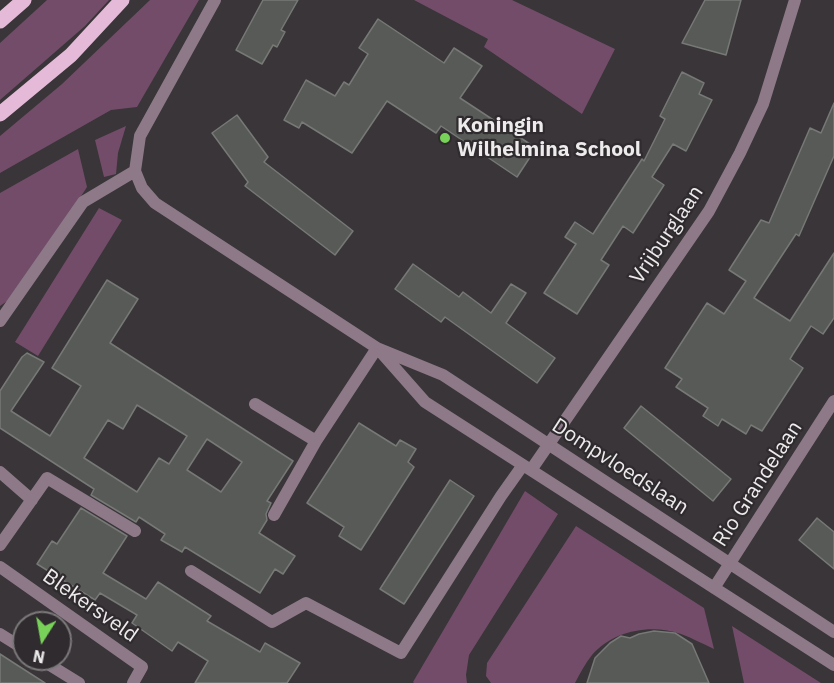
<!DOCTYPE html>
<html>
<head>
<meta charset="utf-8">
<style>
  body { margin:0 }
  #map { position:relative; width:834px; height:683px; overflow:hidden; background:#393538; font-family:"IBM Plex Sans",sans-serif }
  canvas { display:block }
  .north { position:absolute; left:12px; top:611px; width:60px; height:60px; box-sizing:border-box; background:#2f2b2e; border:2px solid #7b787a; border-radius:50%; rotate:191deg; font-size:16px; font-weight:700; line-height:24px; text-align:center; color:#edebec }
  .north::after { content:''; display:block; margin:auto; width:21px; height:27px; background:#78d158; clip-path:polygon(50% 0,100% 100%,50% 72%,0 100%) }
</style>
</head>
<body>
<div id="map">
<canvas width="834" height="683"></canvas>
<div class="north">N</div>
</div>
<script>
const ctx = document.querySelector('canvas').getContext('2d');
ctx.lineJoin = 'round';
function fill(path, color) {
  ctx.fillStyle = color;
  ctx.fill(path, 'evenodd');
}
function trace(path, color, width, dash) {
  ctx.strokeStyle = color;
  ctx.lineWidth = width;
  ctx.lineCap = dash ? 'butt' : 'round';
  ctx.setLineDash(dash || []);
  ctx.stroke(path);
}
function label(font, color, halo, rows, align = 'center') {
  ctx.font = font + ' "IBM Plex Sans",sans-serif';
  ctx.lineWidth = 4.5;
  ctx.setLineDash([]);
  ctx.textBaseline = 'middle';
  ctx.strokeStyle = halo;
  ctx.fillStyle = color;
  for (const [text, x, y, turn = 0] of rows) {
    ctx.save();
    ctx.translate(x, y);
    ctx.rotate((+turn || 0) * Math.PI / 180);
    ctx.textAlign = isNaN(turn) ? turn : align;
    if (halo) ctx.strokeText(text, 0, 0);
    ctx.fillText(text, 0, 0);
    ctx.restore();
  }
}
const green = new Path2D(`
  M47,0H109L85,26L0,100V43Z
  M150,0H199L137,107L111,110L0,173V136L62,84Z
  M414,0H512L615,49L582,114L484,47L488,39Z
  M126,126L118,153L116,174L104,177L95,140Z
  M78,149L87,187L58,232L10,299L0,306V193Z
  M99,208L122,220L38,356L15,342Z
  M525,491L558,514L469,655L466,675L467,683H414L413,682Z
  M576,526L704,608L714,649C703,644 692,638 681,634C651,623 612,631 592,655C585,664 580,673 575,683H491L486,676L487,663Z
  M732,626L821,683H744Z`);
const building = new Path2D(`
  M263,0H298L281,30L285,32L277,47L273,45L262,64L236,50Z
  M705,0H741L726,55L682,43Z
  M378,19L444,63L454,48L482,66L460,98L536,148L517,177L441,126L436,133L387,101L352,153L302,122L299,128L284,120L306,80L335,96L344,82L349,85L368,54L359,48Z
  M682,72L704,83L699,94L712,100L686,151L673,144L652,177L664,185L633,233L623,226L601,260L609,265L577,314L544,293L576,244L565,237L575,222L593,234L642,159L644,161L665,119L660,116Z
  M834,103V156L799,236L796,234L754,298L790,321L834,253V318L823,334L811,326L793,354L790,359L803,368L762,431L751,425L746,434L722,419L718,426L703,416L708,408L676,387L682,379L665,368L707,303L724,314L746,281L729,270L761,220L769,223L810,128L821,133Z
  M237,115L268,157L264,162L353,231L335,255L245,186L248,182L212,133Z
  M413,264L459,297L463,292L491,313L511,284L526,293L506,323L555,358L537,383L445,317L441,322L395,289Z
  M107,280L138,299L110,343L293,461L267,501L271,503L266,514L267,520L259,533L295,556L283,574L275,569L260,593L185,547L182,552L161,540L165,534L139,517L136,522L91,495L94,489L0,428V391L22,357L27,353L44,362L11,411L50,436L81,386L52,368ZM137,405L187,436L169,464L159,458L137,492L84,458L108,420L123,429ZM207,439L242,462L221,492L187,470Z
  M641,406L731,479L713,501L624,428Z
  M359,423L396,446L400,440L416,449L408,462L414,467L361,550L339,536L344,527L307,503Z
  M450,480L474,496L404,604L380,589Z
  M81,508L127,536L103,573L146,599L158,582L211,616L207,621L260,652L265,643L300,663L287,683H195L208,661L178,642L172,651L132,623L137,615L100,593L95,600L37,564L52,541L57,544Z
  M817,518L834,532V569L799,540Z
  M654,631L675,633L692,644L709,683H587L595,658L610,643L621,636L630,638L639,634Z
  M0,654L17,665L45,683H0Z`);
const street = new Path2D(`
  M215,0L140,136L135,171L142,188L155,203L377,348L443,375L834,632
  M0,321L83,202L135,171
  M380,351L425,402L834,665
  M255,404L316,441
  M531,470L709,211L740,153L763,104L795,0
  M0,472L32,500
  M274,515L316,441L377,348
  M0,545L47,478L135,531
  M0,567L142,667L133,683
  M191,571L272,622L306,603L401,653L501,496L523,465
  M714,588L834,401
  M0,634L24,649
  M40,659L79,683`);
const primary = new Path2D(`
  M0,21L24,0
  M0,114L71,55L122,0`);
const markers = [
  [445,138,6,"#78d158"]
];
const poiNames = [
  ["Koningin",457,126],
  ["Wilhelmina School",457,150]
];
const streetNames = [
  ["Vrijburglaan",667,235,-56],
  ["Dompvloedslaan",620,467,33],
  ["Rio Grandelaan",758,484,-57],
  ["Blekersveld",90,606,35]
];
fill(green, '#724c69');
fill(building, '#585a57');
trace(building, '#767975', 1.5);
trace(street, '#8d7988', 12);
trace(primary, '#e4bad8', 15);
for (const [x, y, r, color] of markers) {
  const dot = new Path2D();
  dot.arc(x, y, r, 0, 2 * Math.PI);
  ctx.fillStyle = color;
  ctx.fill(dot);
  trace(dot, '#2f2b2e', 2);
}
label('bold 21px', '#edebec', '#2f2b2e', poiNames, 'left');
label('21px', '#edebec', '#2f2b2e', streetNames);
</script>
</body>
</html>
